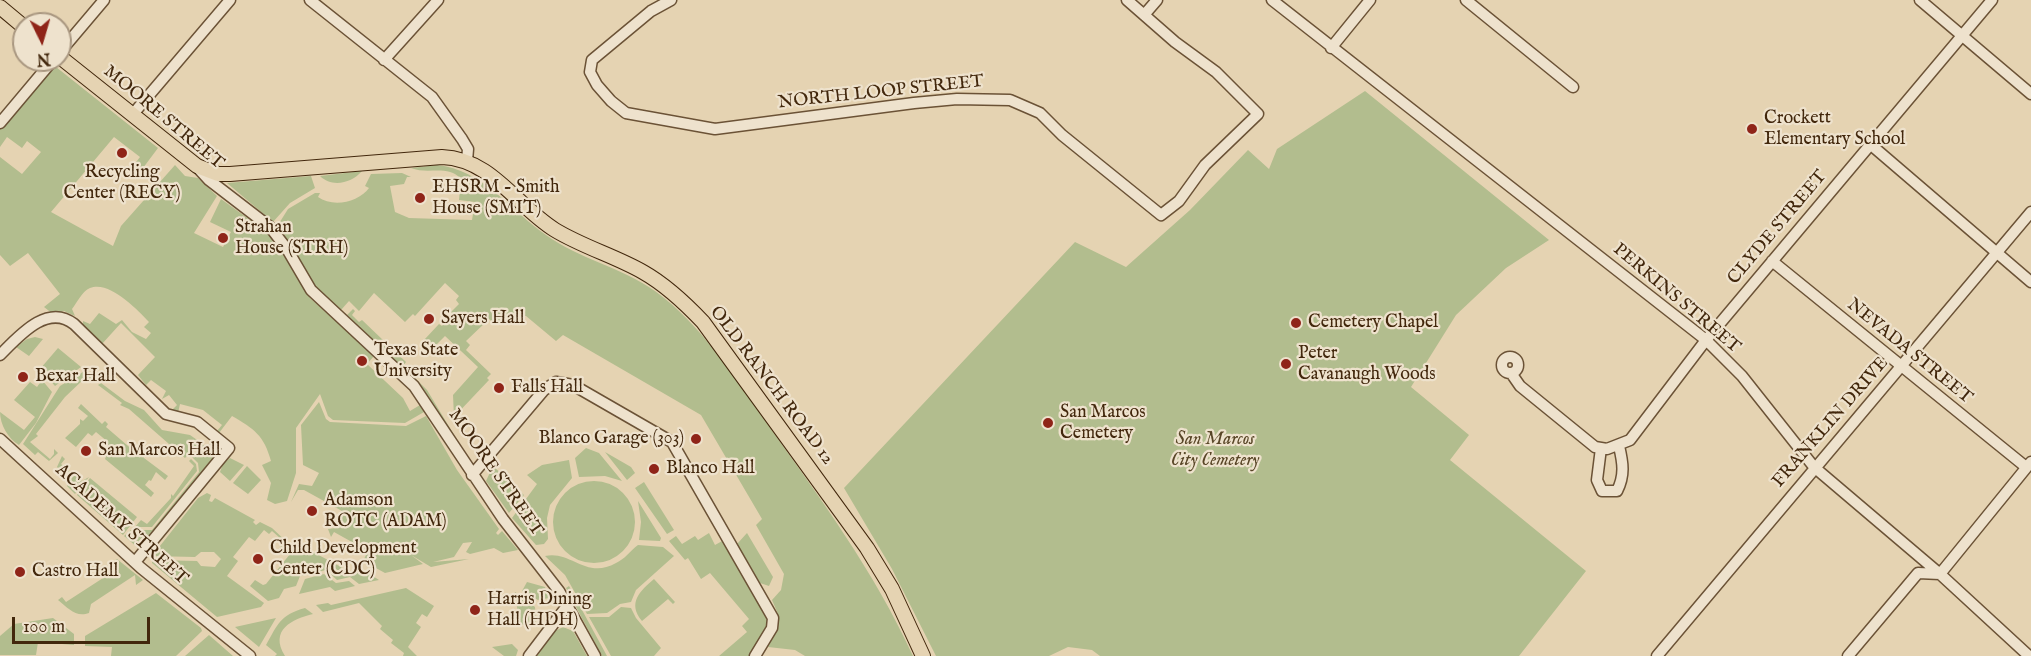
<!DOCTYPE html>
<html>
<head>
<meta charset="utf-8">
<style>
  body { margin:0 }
  #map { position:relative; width:2031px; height:656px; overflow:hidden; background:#e5d3b2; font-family:"IM FELL English",serif }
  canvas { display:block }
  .north { position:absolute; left:12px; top:12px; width:60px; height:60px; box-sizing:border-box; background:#eee2cd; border:2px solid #a99780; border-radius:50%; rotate:175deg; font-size:16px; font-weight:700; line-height:24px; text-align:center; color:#42270c }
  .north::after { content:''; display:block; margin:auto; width:21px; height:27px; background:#8f2418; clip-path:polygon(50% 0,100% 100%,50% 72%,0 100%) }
  .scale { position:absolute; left:12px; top:617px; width:138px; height:27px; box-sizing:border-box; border:3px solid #42270c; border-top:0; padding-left:8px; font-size:18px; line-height:21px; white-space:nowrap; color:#42270c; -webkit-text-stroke:4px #eee2cd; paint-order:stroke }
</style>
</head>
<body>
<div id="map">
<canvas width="2031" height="656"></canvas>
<div class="north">N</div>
<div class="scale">100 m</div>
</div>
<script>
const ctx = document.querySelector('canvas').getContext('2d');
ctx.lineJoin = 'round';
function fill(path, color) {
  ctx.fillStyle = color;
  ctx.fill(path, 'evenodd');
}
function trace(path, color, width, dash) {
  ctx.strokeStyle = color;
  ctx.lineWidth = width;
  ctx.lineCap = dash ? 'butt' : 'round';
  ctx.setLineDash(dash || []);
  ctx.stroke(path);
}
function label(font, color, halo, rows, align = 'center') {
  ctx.font = font + ' "IM FELL English",serif';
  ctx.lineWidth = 4.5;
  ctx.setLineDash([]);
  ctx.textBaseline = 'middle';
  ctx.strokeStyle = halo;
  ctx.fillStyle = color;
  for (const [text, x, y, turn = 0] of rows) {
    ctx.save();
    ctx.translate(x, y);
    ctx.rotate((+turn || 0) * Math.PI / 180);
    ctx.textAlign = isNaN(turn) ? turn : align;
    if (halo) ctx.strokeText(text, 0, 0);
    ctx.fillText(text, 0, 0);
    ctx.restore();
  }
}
const green = new Path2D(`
  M56,67L158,148L137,176L130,170L140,157L114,137L51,212L113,246L121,226L175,165L185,176L198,178L217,196L194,233L223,247L231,232L210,222L221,199L268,233L280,246L310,298L374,356L367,364L403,398L410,411L420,405L424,412L405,423L333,420L328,416L320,394L296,428V473L287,501L275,504L267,500L271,483L262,465L271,461C264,435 254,429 232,416L219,433L217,431L222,425L203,410L180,404L178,413L171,411L177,405L169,395L162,399L166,391L151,380L146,385L138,375L155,357L121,323L102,344L83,327V321L90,324L99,313L116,324L122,320L132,332L146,339L151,333L144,327L149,322C137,309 109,280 90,288C82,291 77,303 72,309L75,316L64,311L53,314L44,307L60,294L28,253L10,266L0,255V157L22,174L41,152L27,141L22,148L7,137L0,147V129L52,68Z
  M1365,91L1549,240L1506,268L1456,315L1411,387L1469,435L1450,460L1586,571L1519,656H1100L1092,650L1068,647L1049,656H936L892,569L844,488L1075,242L1126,267L1190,210L1248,150L1269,169L1277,149Z
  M437,165C482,169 511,211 546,235C579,259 621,267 655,291C701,324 733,376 766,422C820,498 874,571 913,656H805L795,650L768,647L778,628V614L772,600L781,590L784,574L756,525L762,519L701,415L563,335L556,341L526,316L514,314L496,325L484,315L482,317L487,321L466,341L470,345L466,350L491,374L487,378L489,380L454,417L453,395L478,367L445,336L433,348L424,340L439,324L442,326L453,314L451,312L459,304L456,300L459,296L445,283L415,316L413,314L405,322L374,293L359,311L349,301L341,310L315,288L278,225L288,209L315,193H320L318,197C333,208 359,202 369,188L365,186L371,174L402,173L411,177H407L404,184L390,186L395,212L409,218L472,220L475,202L459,200L461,179C448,164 428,175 411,168Z
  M362,171C352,183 332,188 320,176Z
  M311,176L315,188L290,203L273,222L227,183Z
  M353,309L355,311L352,315L359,322L362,320L406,362L402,367L347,315Z
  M35,337L43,339L29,356L16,347L27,339Z
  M58,348L81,367L55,386L40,369Z
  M404,367L427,390L471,463L420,384Z
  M86,370L96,382L86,377L65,397L36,434L38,436L30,442L50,459L54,454V449L58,453L49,461L38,452L35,455L23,444L60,386Z
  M42,380L52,392L36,423L19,445C8,439 0,424 0,412L24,430L35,417L14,400L30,382L37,387Z
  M101,383L125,401L144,410L162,430L190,435L200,442L185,458L129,409L120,405L122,403L98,385Z
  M319,402L326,419L330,422L406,426L426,416L457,470L499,529L496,533L498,535L502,531L518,550L503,553L494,548L470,554L466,552L472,542L463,543L454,557L433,562L469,559L431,567L411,555L423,564L385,573L363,561L368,551L334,532L331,537L328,529L336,528L342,511L304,490H298L291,502L299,484L312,486L319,473L303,465L301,425Z
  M81,404L102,424L105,421L108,424L106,427L135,452L140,456L143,454L144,458L168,476L165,480L156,472L151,481L149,480L145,485L154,493L151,497L105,459L109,450L105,446L108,442L96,432L92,436L88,433L76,447L65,438L80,424V419L83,421L88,416L78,408Z
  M213,441L219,448L217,457L141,547H137L124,536L131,530H152L199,472L198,463L192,457L202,444L209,449L208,446Z
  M586,448L599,453L622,481L605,476L579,477L575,458Z
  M605,452L631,467L635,473L627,480Z
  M62,456L65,459L61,464L82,481L89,477L75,494L67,486L71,480L57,467Z
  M230,458L244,465L230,481L220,472L223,464Z
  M191,459L196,464L197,471L152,527H135L141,520L147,524L171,498V494L173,496L194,466L189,461Z
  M569,460L572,478L550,505L547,518L548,539L544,544L536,545L512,518L537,484L527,475L542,465Z
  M247,466L261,480L248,494L233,483Z
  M493,466L524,495L509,513L486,481Z
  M90,478L137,517L123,535L77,495Z
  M553 522a41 41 0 1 1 82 0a41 41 0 1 1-82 0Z
  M644,482L674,530L667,534L635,488Z
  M207,493L211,495L209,501L212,502L215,498L255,520L253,522L256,525L260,522L272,528L290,545L284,553L279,549L282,545L278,541L280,538L272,531L269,534L264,530L255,541L249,537L233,557L238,561L227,576L264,603L261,607L217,617L152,563V560L197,561L201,566L215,567L221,559L214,552H201L195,557L152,556L198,498Z
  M638,501L661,538L660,541L639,540L641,522Z
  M709,533L715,545L724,540L769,618L766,631L749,656H719L747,632L742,626L749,619L710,573L701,579L688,558L685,560L669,541L676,536L682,544L695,536L698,540Z
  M747,533L773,577L769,586L760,583L737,544Z
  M298,544L354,574L359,567L379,580L359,584L350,577L337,580L326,570L300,576L296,586L284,589L279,598L268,601L250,586L255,580L263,585L266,584Z
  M638,545L663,547L674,556L636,590L631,602L620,604L607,613L587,614L565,575L545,556C571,550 586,580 616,563C625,559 630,551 638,545Z
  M117,559L143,580L136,585L135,575L91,604L89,613C76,618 68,608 58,600L62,597L66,602L117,569L112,562Z
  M324,574L336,583L349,581L355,586L335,591L330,587L299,594L305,579Z
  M654,579L675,602L673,604L668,599L642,621C627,603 640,591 654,579Z
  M527,582L545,587L549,598L538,600L522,591Z
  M569,586L607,656H602L566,588Z
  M406,588L434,606L427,617L422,614L416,623L421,627L408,647L417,656H403L404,653L391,643L393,640L380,629L382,626L359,603L323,612L316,605L328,603L331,605Z
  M515,592L535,607L536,622L510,627L518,614Z
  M156,593L201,628L202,631L176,656H111L112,647L85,646V636Z
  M621,607L631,608L636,618L661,648L654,656H611L589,617H609Z
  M305,608L313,614C292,619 269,630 285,656H275L277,654L266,645C278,624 280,615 305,608Z
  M53,618L74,634V645L38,642L36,655H0V636L14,624Z
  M276,618L259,647L235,627Z
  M563,627L573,631L587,656H537L555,631Z
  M209,635L233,656H185Z
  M512,644L518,650L516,656H504L492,647Z`);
const minor = new Path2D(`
  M310,0L432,97L462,139L468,149L467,161
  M671,0L651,11L592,60L590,72L597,85L611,101L626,113L715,129L914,103L957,99L1010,100L1040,113L1062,135L1161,215L1179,201L1205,165L1258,114L1216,72L1175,42L1127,0
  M1272,0L1706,340L1742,376L1814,467L1940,574L2029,656
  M1466,0L1573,87
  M1920,0L2031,94
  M1144,15L1157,0
  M1331,48L1370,0
  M60,52L104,0
  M384,60L438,0
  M133,114L230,0
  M0,123L53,60
  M1870,144L2031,282
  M198,168L209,180L270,227L287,249L311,290L414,386L503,519L559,591L595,656
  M1772,261L2026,467
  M0,355C19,336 47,303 74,324L166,414L197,422L229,448L135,562
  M1502 365a8 8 0 1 1 16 0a8 8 0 1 1-16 0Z
  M1511,373L1520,386L1595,447L1607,449L1630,440L1706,340L1992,0
  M0,439L141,568L250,656
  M1601,448L1597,480L1602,491H1617C1625,475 1623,463 1619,446
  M472,475L544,390L556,382L573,385L672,442L773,618L772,628L755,656
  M529,656L567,606
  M1657,656L2031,212
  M1848,656L1918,573L1940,574L2031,462`);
const major = new Path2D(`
  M0,7L24,27
  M60,57L197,166L218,174H230L442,157C492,159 516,206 555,230C583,247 615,256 643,272C666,285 685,303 703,322L867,548L892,589L923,656`);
const markers = [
  [1752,129,6,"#8f2418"],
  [122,153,6,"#8f2418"],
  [420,198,6,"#8f2418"],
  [223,238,6,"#8f2418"],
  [429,319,6,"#8f2418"],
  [1296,323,6,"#8f2418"],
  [362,361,6,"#8f2418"],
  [1286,364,6,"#8f2418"],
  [23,377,6,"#8f2418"],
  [499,388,6,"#8f2418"],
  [1048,423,6,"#8f2418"],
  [696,439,6,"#8f2418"],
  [86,451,6,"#8f2418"],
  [654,469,6,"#8f2418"],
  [312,511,6,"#8f2418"],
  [258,559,6,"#8f2418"],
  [20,572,6,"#8f2418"],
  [475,610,6,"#8f2418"]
];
const streetNames = [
  ["NORTH LOOP STREET",881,93,-6],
  ["MOORE STREET",163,118,40],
  ["CLYDE STREET",1778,228,-50],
  ["PERKINS STREET",1676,299,40],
  ["NEVADA STREET",1909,352,39],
  ["OLD RANCH ROAD 12",771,386,53],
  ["FRANKLIN DRIVE",1831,423,-49],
  ["MOORE STREET",495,473,55],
  ["ACADEMY STREET",121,525,42]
];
const poiNames = [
  ["Crockett",1764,119],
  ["Elementary School",1764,140],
  ["Recycling",122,173,"center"],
  ["Center (RECY)",122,194,"center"],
  ["EHSRM - Smith",432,188],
  ["House (SMIT)",432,209],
  ["Strahan",235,228],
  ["House (STRH)",235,249],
  ["Sayers Hall",441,319],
  ["Cemetery Chapel",1308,323],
  ["Texas State",374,351],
  ["University",374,372],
  ["Peter",1298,354],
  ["Cavanaugh Woods",1298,375],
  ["Bexar Hall",35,377],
  ["Falls Hall",511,388],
  ["San Marcos",1060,413],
  ["Cemetery",1060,434],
  ["Blanco Garage (303)",684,439,"right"],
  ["San Marcos Hall",98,451],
  ["Blanco Hall",666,469],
  ["Adamson",324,501],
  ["ROTC (ADAM)",324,522],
  ["Child Development",270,549],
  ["Center (CDC)",270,570],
  ["Castro Hall",32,572],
  ["Harris Dining",487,600],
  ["Hall (HDH)",487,621]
];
const parkNames = [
  ["San Marcos",1215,440],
  ["City Cemetery",1215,461]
];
fill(green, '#b2bd8e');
trace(minor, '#6b5236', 13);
trace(major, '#42270c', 16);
trace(minor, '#eee2cd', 10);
trace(major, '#e5d3b2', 14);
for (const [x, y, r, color] of markers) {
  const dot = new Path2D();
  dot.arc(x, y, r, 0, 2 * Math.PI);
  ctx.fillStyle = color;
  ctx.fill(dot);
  trace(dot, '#eee2cd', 2);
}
label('18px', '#42270c', '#eee2cd', streetNames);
label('18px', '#42270c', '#eee2cd', poiNames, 'left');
label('italic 18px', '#584526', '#eee2cd', parkNames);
</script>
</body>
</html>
